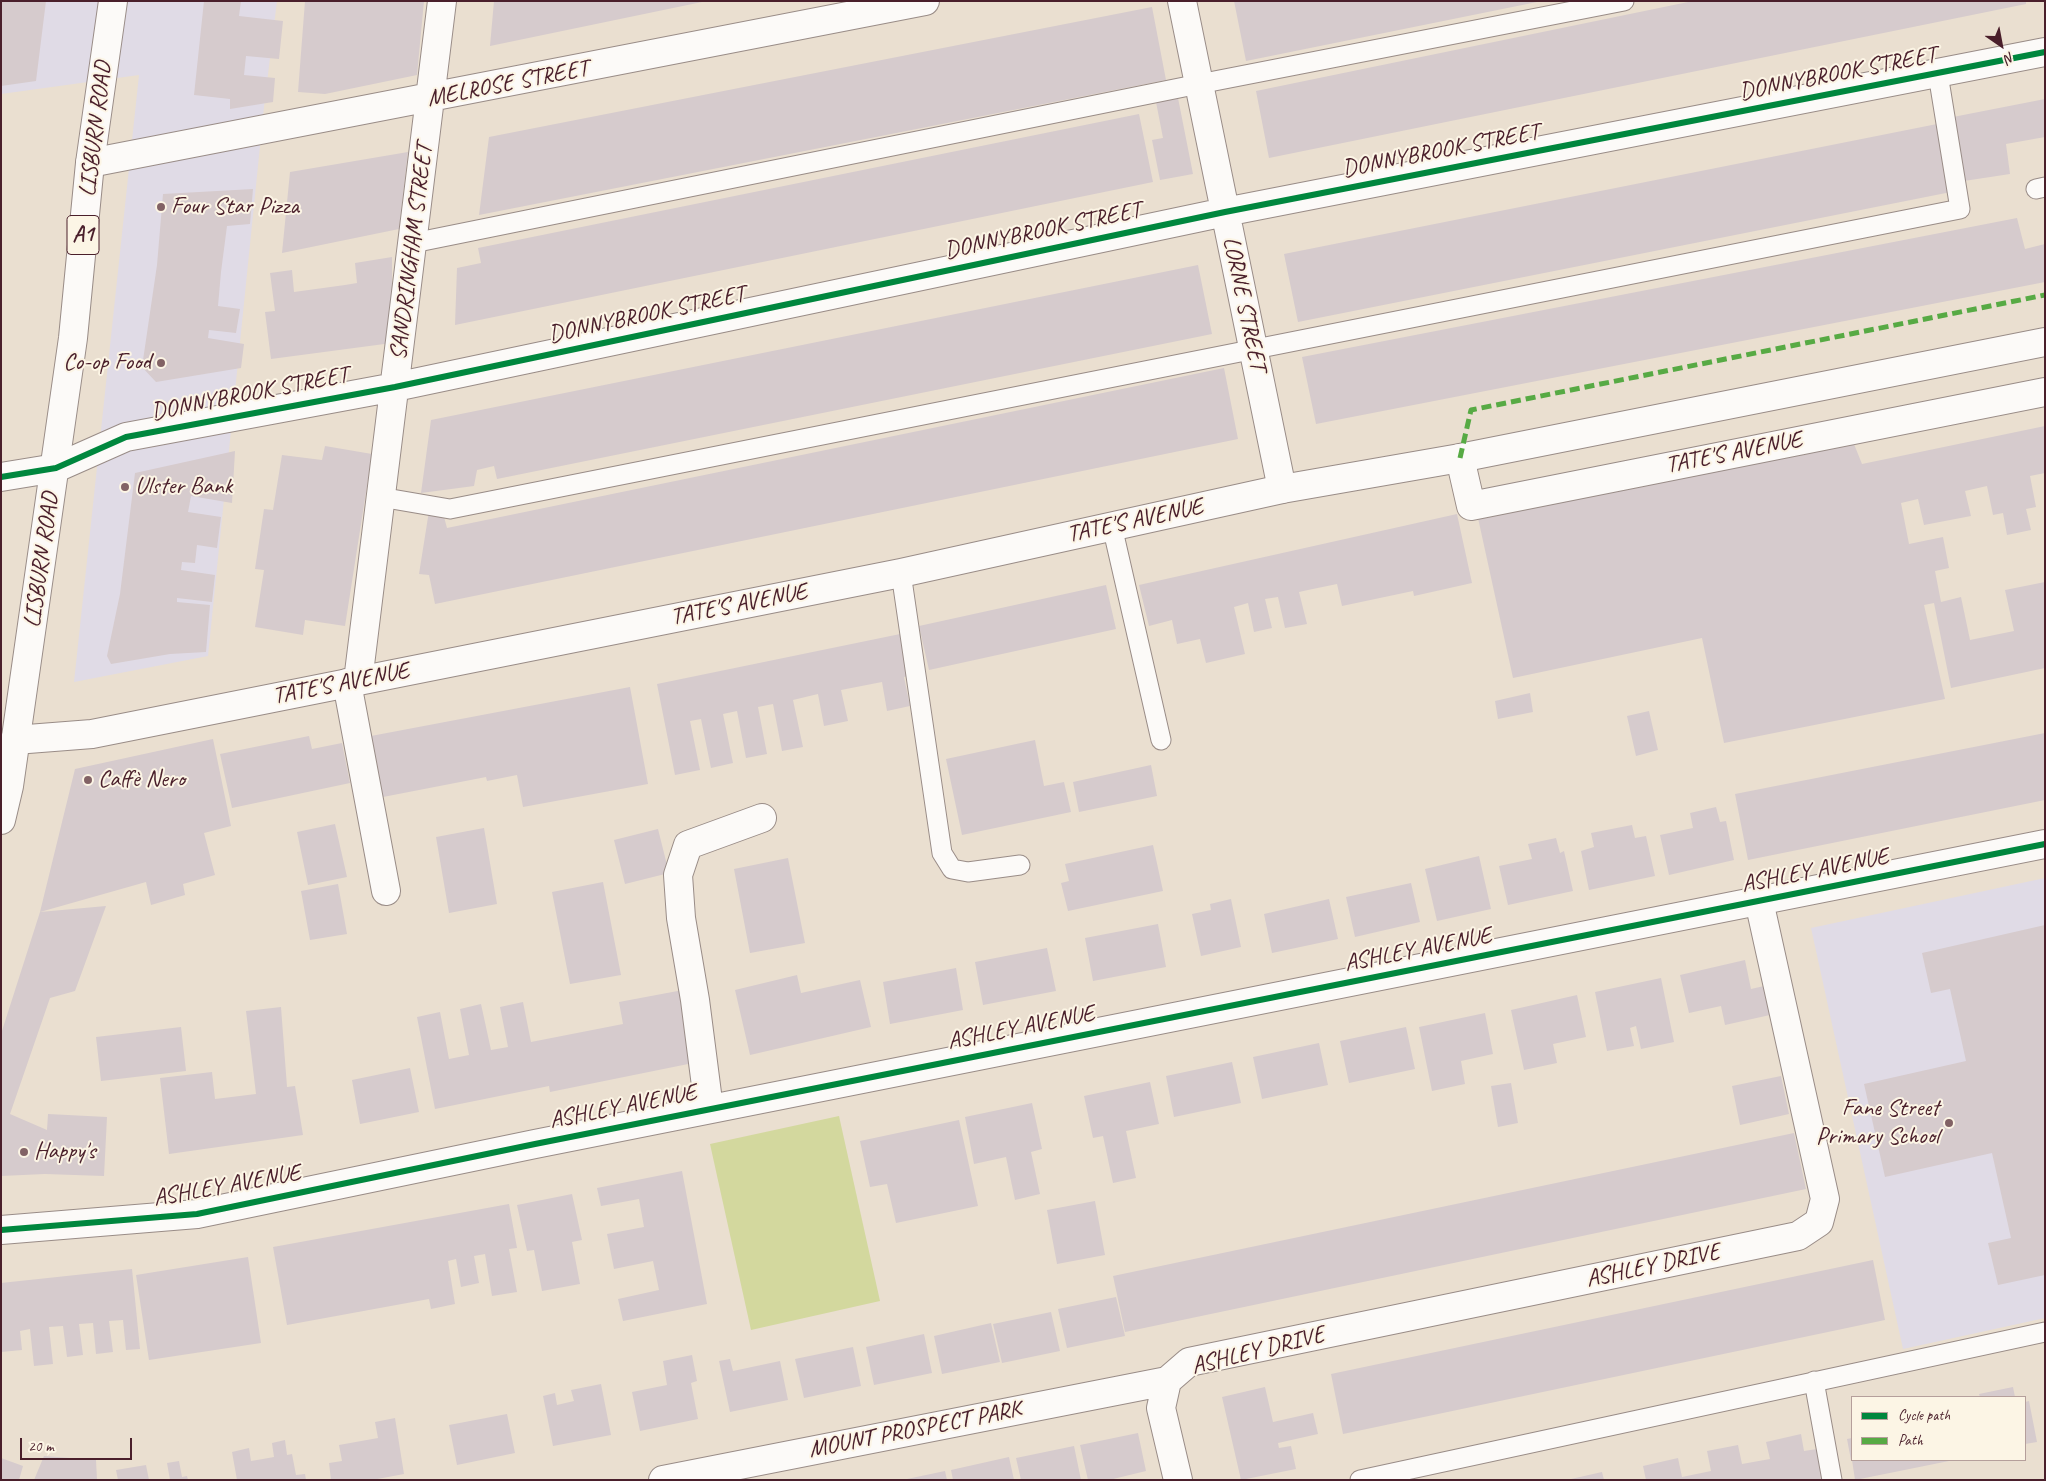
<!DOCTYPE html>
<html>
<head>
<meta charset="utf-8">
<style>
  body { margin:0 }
  #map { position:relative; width:2046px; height:1481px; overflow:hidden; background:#eadfd0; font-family:Caveat,sans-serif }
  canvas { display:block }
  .frame { position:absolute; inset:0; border:2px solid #4a1f2b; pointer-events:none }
  .legend { position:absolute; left:1851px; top:1396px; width:175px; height:65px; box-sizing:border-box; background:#fcf5e5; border:1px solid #b59f9b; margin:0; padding:6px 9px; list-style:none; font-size:15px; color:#4a1f2b }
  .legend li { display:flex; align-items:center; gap:10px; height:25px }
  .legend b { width:25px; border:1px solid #b59f9b }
  .north { position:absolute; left:1976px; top:20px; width:50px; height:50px; -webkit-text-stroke:4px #fcf5e5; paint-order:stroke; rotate:147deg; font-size:14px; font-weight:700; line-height:20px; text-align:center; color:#4a1f2b }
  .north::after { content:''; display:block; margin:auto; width:18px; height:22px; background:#4a1f2b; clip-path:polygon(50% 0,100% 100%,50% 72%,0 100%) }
  .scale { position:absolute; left:20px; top:1438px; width:112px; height:22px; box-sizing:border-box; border:2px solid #4a1f2b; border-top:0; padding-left:6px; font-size:15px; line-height:18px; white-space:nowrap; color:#4a1f2b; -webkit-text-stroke:4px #fcf5e5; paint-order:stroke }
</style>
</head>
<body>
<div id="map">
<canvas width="2046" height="1481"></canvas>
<div class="frame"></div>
<ul class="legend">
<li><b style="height:6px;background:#00873e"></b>Cycle path</li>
<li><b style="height:6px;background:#57aa44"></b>Path</li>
</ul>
<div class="north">N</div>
<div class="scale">20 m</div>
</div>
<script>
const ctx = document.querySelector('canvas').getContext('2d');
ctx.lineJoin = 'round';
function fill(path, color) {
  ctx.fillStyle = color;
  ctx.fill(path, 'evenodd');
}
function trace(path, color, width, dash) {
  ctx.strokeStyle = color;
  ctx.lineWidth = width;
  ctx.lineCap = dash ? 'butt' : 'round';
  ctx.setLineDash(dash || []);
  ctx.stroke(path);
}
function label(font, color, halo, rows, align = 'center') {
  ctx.font = font + ' Caveat,sans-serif';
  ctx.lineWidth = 4;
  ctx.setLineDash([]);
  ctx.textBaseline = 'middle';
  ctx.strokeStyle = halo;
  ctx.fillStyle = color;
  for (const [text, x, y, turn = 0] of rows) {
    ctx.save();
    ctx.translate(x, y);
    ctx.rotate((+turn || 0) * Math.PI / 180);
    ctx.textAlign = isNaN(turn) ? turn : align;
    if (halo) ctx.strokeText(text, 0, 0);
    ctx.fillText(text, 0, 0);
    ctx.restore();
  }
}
const built = new Path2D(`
  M1,1H277L264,107L208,656L74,682L139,75L1,94Z
  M2045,878V1318L1903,1349L1811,928Z`);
const green = new Path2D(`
  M839,1116L880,1301L751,1330L710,1144Z`);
const building = new Path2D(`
  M1,1H46L36,81L1,86Z
  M204,1H241L239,16L283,21L279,59L246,56L244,75L275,78L273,102L230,109V99L194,95Z
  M305,1H424L417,75L325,94L298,92Z
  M494,1H702V2L490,46Z
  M1234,1H1536L1537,2L1246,61Z
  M1693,1H2026V4L1269,158L1256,91Z
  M1152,7L1166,80L479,215L489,137Z
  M1178,98L1193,174L1160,180L1152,140L1163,138L1156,102Z
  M2045,99V137L2006,144L2010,174L1964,181L1953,117Z
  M1139,114L1153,182L455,325L457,268L481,263L478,248Z
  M1937,124L1951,192L1298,322L1284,254Z
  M408,152L399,229L282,253L290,172Z
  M253,189L250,224L227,226L221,272L218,306L240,309L236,333L209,330L208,338L244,344L241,368L156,382L142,367L157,265L163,194Z
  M2017,218L2025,249L2045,244V282L1316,424L1302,357Z
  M392,257V343L271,359L265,312L275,311L270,273L292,270L294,292L345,285L357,283L355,263Z
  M1198,265L1212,334L497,479L494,466L477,470L474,486L421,493L431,420Z
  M1224,368L1238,439L435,604L429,575L419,574L429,511L444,517L447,528Z
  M2045,426V473L2030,476L2036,507L2026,509L2031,530L2007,535L2003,513L1993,515L1987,486L1965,491L1971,516L1924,525L1918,499L1901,503L1909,544L1943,537L1949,568L1935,571L1941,602L1961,597L1970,640L2014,631L2005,590L2045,582V668L1951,688L1934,603L1924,605L1945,699L1724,743L1702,638L1513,678L1478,518L1852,439L1862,464Z
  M325,446L372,454L345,626L305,620L303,635L255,627L264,570L255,569L264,509L273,510L282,455L322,460Z
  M235,451L232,503L191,496L189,507L188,512L221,517L217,548L197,545L195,563L182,562L181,570L215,575L212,602L177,598V602L210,605L206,652L170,654L111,664L107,656L120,594L135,473Z
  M1457,514L1472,583L1414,596L1413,591L1342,606L1337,584L1308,590L1299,592L1307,624L1285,628L1278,597L1265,599L1272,628L1254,632L1248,603L1234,607L1245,654L1206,663L1200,639L1177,644L1172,620L1149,626L1139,585Z
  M1106,585L1116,629L929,670L919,626Z
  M905,633L914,675L904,677L910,706L887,711L882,682L841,690L848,721L824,726L818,694L793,700L803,747L782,751L773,704L758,707L767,754L746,758L737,711L723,714L733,763L711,768L701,719L690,721L700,770L675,775L657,684Z
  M630,687L648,784L523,807L517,775L487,781L486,777L383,797L371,736Z
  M1530,693L1533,712L1498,719L1495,701Z
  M1649,711L1658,750L1636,756L1627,716Z
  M2045,733V800L1748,860L1735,794Z
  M309,736L312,749L342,743L350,783L232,808L220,754Z
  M213,739L231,826L204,833L215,875L183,884L185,895L151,905L146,882L40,912L75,769Z
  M1035,740L1044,786L1064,782L1071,812L962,835L946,759Z
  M1151,765L1157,796L1079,812L1073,782Z
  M1716,807L1720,822L1726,821L1734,860L1669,875L1660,835L1693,828L1690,813Z
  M335,824L347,877L308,885L297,832Z
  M1632,825L1635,838L1646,836L1655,876L1589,890L1581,851L1594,847L1591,833Z
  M484,828L497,904L449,913L436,837Z
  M658,829L669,873L625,884L614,840Z
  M1556,838L1560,853L1564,851L1573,891L1508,905L1499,866L1532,859L1528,844Z
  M1153,845L1163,891L1068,911L1061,883L1069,881L1065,864Z
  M1479,856L1491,909L1437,921L1425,869Z
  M788,858L805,943L750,953L734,869Z
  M603,882L621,975L570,984L552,892Z
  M1411,883L1420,922L1355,937L1346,897Z
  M338,884L347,934L310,940L301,891Z
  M1231,899L1241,947L1201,956L1192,914L1211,910L1210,904Z
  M1329,899L1338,939L1272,953L1264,914Z
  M106,906L75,991L50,998L10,1114L47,1130L48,1114L107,1117L104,1176L45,1174L1,1176V1034L40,912Z
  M1158,924L1166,967L1093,981L1085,938Z
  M2045,925V1275L1998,1285L1988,1243L2011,1238L1992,1153L1885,1177L1864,1084L1966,1061L1950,989L1931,993L1922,953Z
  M1047,948L1056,991L983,1005L975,962Z
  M1745,960L1751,989L1764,986L1770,1015L1725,1025L1721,1006L1689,1013L1680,975Z
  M956,968L963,1010L890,1024L883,982Z
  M797,975L801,993L860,980L871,1027L750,1055L735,990Z
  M1661,978L1674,1042L1641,1049L1636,1026L1630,1028L1634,1046L1607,1051L1595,992Z
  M683,990L698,1062L550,1092L549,1086L435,1109L417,1017L440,1012L449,1059L469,1055L460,1009L481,1004L491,1050L508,1047L500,1007L523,1002L531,1042L623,1024L619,1002Z
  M1577,995L1586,1037L1553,1044L1557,1063L1524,1070L1511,1010Z
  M281,1007L287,1087L295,1086L303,1135L169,1154L160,1078L212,1072L215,1099L256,1094L246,1011Z
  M1485,1013L1493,1054L1461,1061L1465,1084L1432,1091L1419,1027Z
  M181,1027L186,1071L101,1081L96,1037Z
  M1406,1027L1415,1069L1349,1083L1340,1041Z
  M1319,1043L1328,1085L1262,1099L1253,1057Z
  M1232,1062L1241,1103L1174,1117L1166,1076Z
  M410,1068L419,1112L360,1124L352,1080Z
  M1781,1076L1789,1114L1740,1125L1732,1086Z
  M1150,1082L1159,1124L1126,1131L1136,1178L1113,1183L1103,1136L1093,1138L1084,1096Z
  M1511,1083L1518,1123L1498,1127L1491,1086Z
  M1032,1103L1042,1149L1031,1152L1040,1194L1015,1200L1006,1157L974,1164L965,1117Z
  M959,1120L978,1206L896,1223L887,1184L870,1187L860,1141Z
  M1794,1133L1806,1189L1125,1332L1113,1276Z
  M682,1171L707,1304L623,1321L618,1299L659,1290L653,1261L614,1269L607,1234L644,1227L639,1199L601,1206L597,1188Z
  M572,1194L582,1240L572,1242L580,1284L542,1291L534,1250L527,1251L517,1205Z
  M1095,1201L1105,1255L1057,1264L1047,1210Z
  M509,1204L517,1248L509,1249L517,1292L492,1296L485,1254L474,1256L479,1283L461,1287L456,1259L448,1261L455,1304L431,1309L429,1299L287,1325L273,1247Z
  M248,1257L261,1343L149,1360L136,1275Z
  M1873,1260L1885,1320L1343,1434L1331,1374Z
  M132,1269L140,1349L126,1350L123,1320L109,1321L113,1352L96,1354L93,1323L79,1324L83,1355L67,1357L63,1326L49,1327L53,1364L34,1366L30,1329L20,1331L22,1350L1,1352V1283Z
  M1116,1297L1125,1336L1067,1348L1058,1309Z
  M1051,1312L1060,1351L1002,1363L993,1324Z
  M991,1323L1000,1362L942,1374L934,1336Z
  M924,1334L932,1373L874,1385L866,1347Z
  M853,1347L861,1386L804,1398L795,1359Z
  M692,1355L697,1381L691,1383L698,1419L640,1431L632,1392L667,1385L663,1361Z
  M730,1359L733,1371L780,1361L788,1400L730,1412L719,1361Z
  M601,1384L611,1435L553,1446L543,1396L555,1393L557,1405L574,1401L571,1390Z
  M1265,1387L1273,1422L1313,1413L1318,1434L1278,1443L1279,1448L1291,1446L1296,1469L1241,1480L1222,1397Z
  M2013,1387L2015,1397H1980L1979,1394Z
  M2029,1401L2037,1442L2025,1444V1402Z
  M507,1414L515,1453L457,1465L449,1425Z
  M395,1418L404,1474L372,1480H331L329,1463L342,1461L339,1445L378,1438L375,1422Z
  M1138,1433L1146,1471L1109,1480H1088L1080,1445Z
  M1801,1434L1804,1451L1817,1449L1823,1480H1646L1643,1466L1678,1458L1682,1477L1711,1471L1707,1451L1738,1445L1742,1464L1770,1459L1766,1442Z
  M1852,1438V1460H1851L1847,1439Z
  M285,1440L287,1455L292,1454L296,1475L305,1474L306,1480H237L232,1452L249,1448L251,1461L263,1459L274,1457L272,1443Z
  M1074,1446L1081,1480H1021L1016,1458Z
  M44,1456L96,1460L97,1480H34Z
  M1009,1457L1014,1480H953L951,1470Z
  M1,1458L23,1466L19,1480H1Z
  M1852,1460H1949V1461L1855,1480Z
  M179,1461L182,1477L187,1476L188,1480H170L167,1463Z
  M146,1465L149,1480H118L116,1470Z
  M945,1471L947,1480H907V1479Z
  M1602,1472L1604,1480H1571V1479Z`);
const service = new Path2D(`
  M2036,189L2045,187
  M413,243L1199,84L1624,1
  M380,497L450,509L1960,209L1938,74
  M1112,526L1161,740
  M901,573L942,853L952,869L968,872L1020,865
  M1814,1381L1832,1480
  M1360,1480L2045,1332`);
const minor = new Path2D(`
  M1182,1L1282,489
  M90,163L925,1
  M1460,458L1471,506L2045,392
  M56,468L126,437L395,387L1225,212L2045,52
  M358,681L442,1
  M347,683L386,891
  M709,1109L695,1000L681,918L678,875L688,845L762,818
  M1,1230L197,1214L535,1144L2045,844
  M1167,1381L1189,1362L1798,1236L1819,1222L1825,1199L1759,901
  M1167,1381L1161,1408L1178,1480
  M663,1480L1167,1381`);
const tertiary = new Path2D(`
  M1,477L56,468
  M15,740L92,734L901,573L1282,489L1460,458L2045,342`);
const primary = new Path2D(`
  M1,820L9,786L73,338L90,163L113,1`);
const quiet = new Path2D(`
  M1460,458L1471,410L2045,295`);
const cycleway = new Path2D(`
  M1,477L56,468L126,437L395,387L1225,212L2045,52
  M1,1230L197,1214L535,1144L2045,844`);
const markers = [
  [161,207,5,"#826265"],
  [161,363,5,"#826265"],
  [125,487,5,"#826265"],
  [88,780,5,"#826265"],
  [1949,1123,5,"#826265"],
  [24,1152,5,"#826265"]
];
const shields = [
  [83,235,32]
];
const shieldNames = [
  ["A1",83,235]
];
const streetNames = [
  ["DONNYBROOK STREET",1838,74,-11],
  ["MELROSE STREET",508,84,-11],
  ["LISBURN ROAD",96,129,-83],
  ["DONNYBROOK STREET",1441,151,-11],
  ["DONNYBROOK STREET",1043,231,-12],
  ["SANDRINGHAM STREET",412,252,-83],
  ["LORNE STREET",1244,304,78],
  ["DONNYBROOK STREET",647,315,-12],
  ["DONNYBROOK STREET",250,394,-11],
  ["TATE'S AVENUE",1734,453,-11],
  ["TATE'S AVENUE",1135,521,-12],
  ["LISBURN ROAD",42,560,-82],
  ["TATE'S AVENUE",739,605,-11],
  ["TATE'S AVENUE",341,684,-11],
  ["ASHLEY AVENUE",1815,871,-11],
  ["ASHLEY AVENUE",1418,950,-11],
  ["ASHLEY AVENUE",1021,1028,-11],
  ["ASHLEY AVENUE",623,1107,-11],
  ["ASHLEY AVENUE",227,1186,-10],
  ["ASHLEY DRIVE",1653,1266,-12],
  ["ASHLEY DRIVE",1258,1351,-14],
  ["MOUNT PROSPECT PARK",915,1430,-11]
];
const poiNames = [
  ["Four Star Pizza",171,207],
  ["Co-op Food",151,363,"right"],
  ["Ulster Bank",135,487],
  ["Caffè Nero",98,780],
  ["Fane Street",1939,1109,"right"],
  ["Primary School",1939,1137,"right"],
  ["Happy's",34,1152]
];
fill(built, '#e0dbe6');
fill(green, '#d3d89e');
fill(building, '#d6cbcd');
trace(service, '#998c87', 21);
trace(minor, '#998c87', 30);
trace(tertiary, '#998c87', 30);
trace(primary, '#998c87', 30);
trace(service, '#fcfaf8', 19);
trace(minor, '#fcfaf8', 28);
trace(tertiary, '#fcfaf8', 28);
trace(primary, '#fcfaf8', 28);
trace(quiet, '#57aa44', 5, [10, 5]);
trace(cycleway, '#00873e', 6);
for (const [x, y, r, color] of markers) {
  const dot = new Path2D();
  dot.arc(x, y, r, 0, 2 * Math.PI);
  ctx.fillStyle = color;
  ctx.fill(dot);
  trace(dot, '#fcf5e5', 2);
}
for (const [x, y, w] of shields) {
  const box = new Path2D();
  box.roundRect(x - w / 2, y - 19.5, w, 39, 4);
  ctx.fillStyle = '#fcf5e5';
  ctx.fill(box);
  trace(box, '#4a1f2b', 1);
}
label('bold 22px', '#4a1f2b', null, shieldNames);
label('24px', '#4a1f2b', '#fcf5e5', streetNames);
label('24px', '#4a1f2b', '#fcf5e5', poiNames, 'left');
</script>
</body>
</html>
